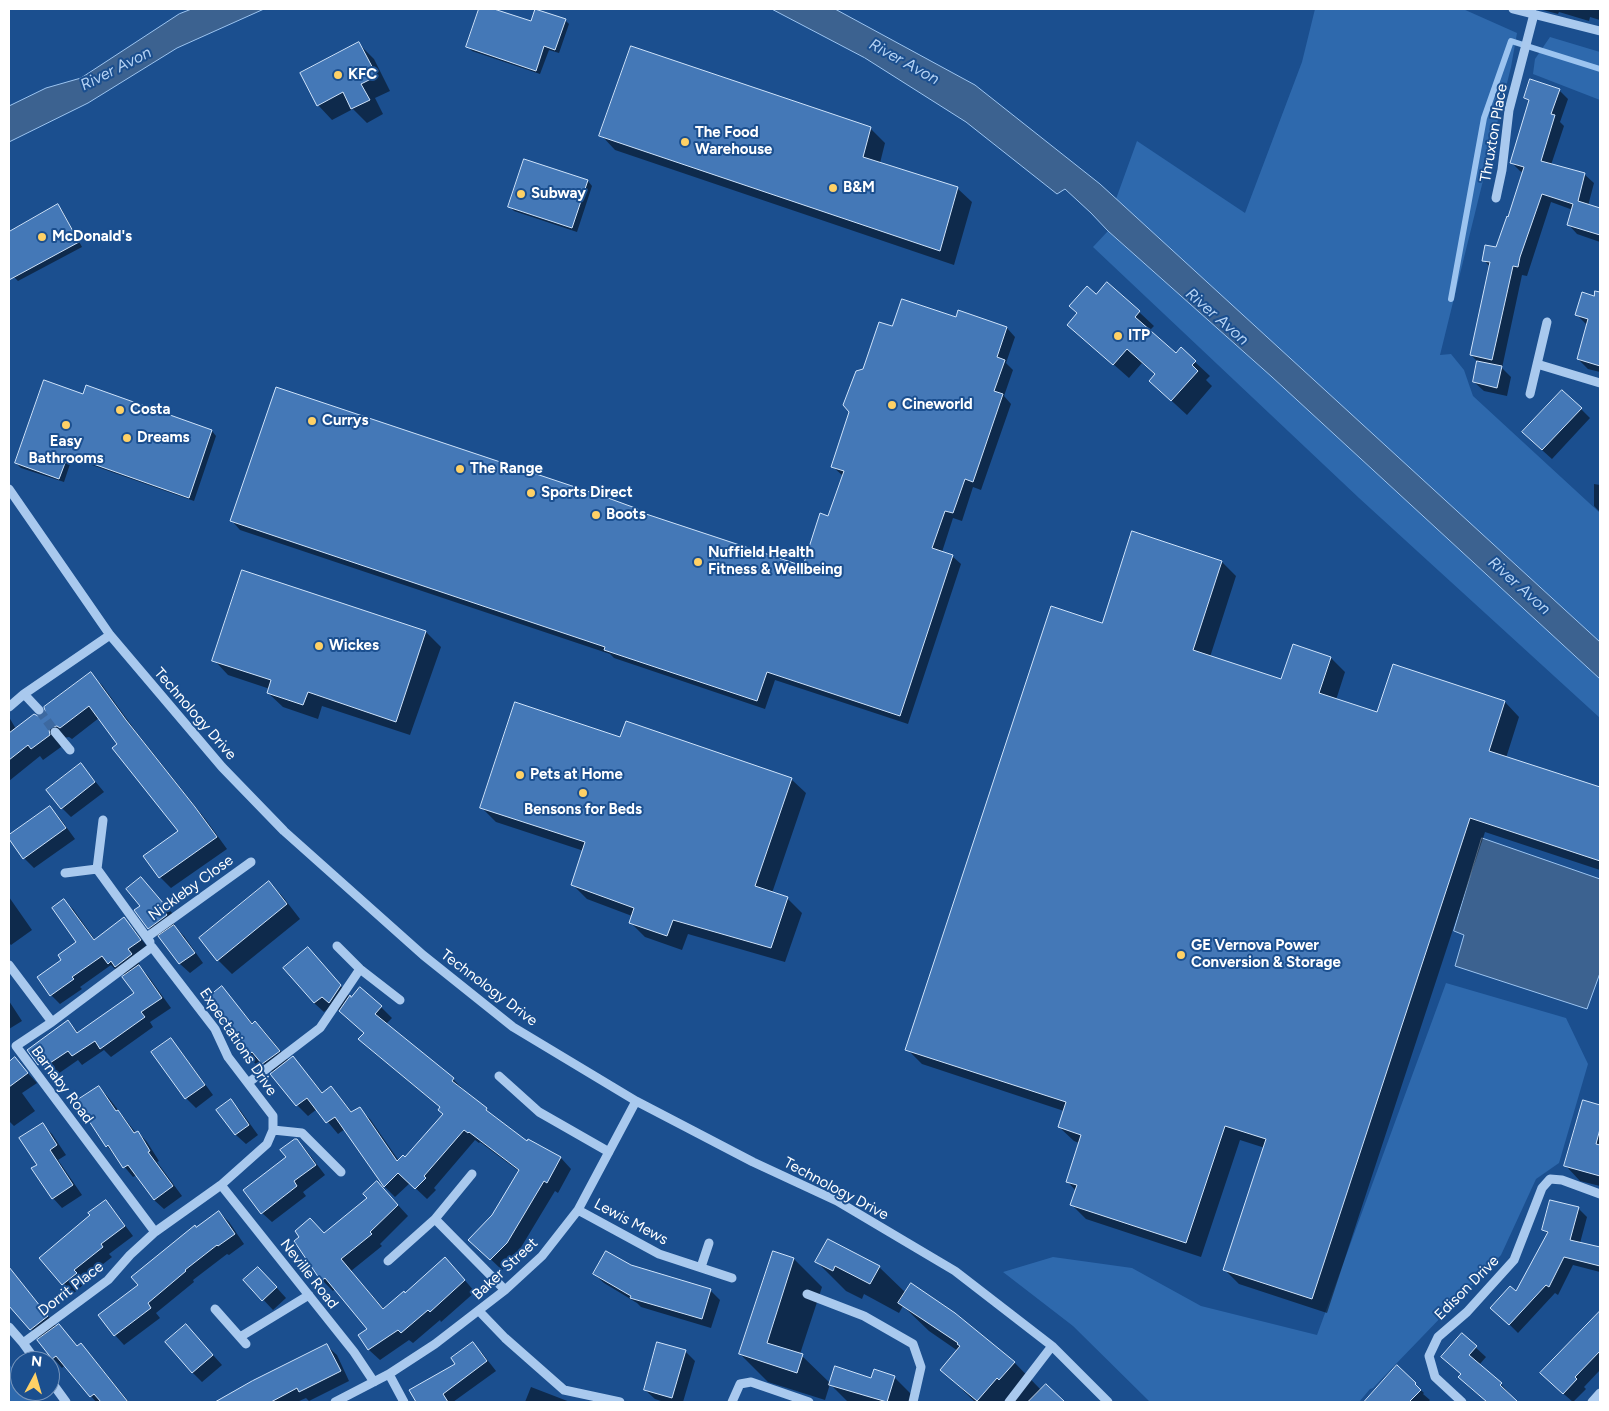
<!DOCTYPE html>
<html>
<head>
<meta charset="utf-8">
<style>
  body { margin:0 }
  #map { position:relative; width:1609px; height:1411px; overflow:hidden; background:#1b4f8f; font-family:Figtree,sans-serif }
  canvas { display:block }
  .frame { position:absolute; inset:0; border:10px solid #fff; pointer-events:none }
  .north { position:absolute; left:10px; top:1351px; width:50px; height:50px; box-sizing:border-box; background:#1b4f8f; border:1px solid #7695bc; border-radius:50%; rotate:6deg; font-size:14px; font-weight:700; line-height:20px; text-align:center; color:#fff }
  .north::after { content:''; display:block; margin:auto; width:18px; height:22px; background:#ffd166; clip-path:polygon(50% 0,100% 100%,50% 72%,0 100%) }
</style>
</head>
<body>
<div id="map">
<canvas width="1609" height="1411"></canvas>
<div class="frame"></div>
<div class="north">N</div>
</div>
<script>
const ctx = document.querySelector('canvas').getContext('2d');
ctx.lineJoin = 'round';
function fill(path, color) {
  ctx.fillStyle = color;
  ctx.fill(path, 'evenodd');
}
function trace(path, color, width, dash) {
  ctx.strokeStyle = color;
  ctx.lineWidth = width;
  ctx.lineCap = dash ? 'butt' : 'round';
  ctx.setLineDash(dash || []);
  ctx.stroke(path);
}
function label(font, color, halo, rows, align = 'center') {
  ctx.font = font + ' Figtree,sans-serif';
  ctx.lineWidth = 4;
  ctx.setLineDash([]);
  ctx.textBaseline = 'middle';
  ctx.strokeStyle = halo;
  ctx.fillStyle = color;
  for (const [text, x, y, turn = 0] of rows) {
    ctx.save();
    ctx.translate(x, y);
    ctx.rotate((+turn || 0) * Math.PI / 180);
    ctx.textAlign = isNaN(turn) ? turn : align;
    if (halo) ctx.strokeText(text, 0, 0);
    ctx.fillText(text, 0, 0);
    ctx.restore();
  }
}
const green = new Path2D(`
  M1315,9H1463L1517,33L1511,67L1440,355L1451,354L1464,370L1473,396L1600,513V642L1116,199L1137,141L1245,213L1302,62Z
  M1550,37L1600,52V100L1533,74L1535,59Z
  M1108,231L1272,377L1600,679V718L1359,498L1093,247Z
  M1446,983L1566,1018L1588,1064L1559,1163L1536,1179L1501,1255L1393,1367L1373,1388L1370,1389L1359,1402H1150L1073,1326L1003,1272L1053,1257L1132,1268L1201,1306L1317,1335Z
  M9,1364L20,1378V1391H31L40,1402H9Z`);
const water = new Path2D(`
  M192,9H264L177,48L88,103L9,142V106L46,88L81,78L179,14Z
  M772,9H835L975,85L1100,184L1600,642V679L1272,377L1108,231L1091,213L1065,189L1057,194L966,122L865,58Z
  M1482,838L1600,879V973L1587,1009L1455,966L1464,935L1454,931Z`);
const shadow = new Path2D(`
  M481,9H490L531,23L565,20L569,24L559,53L549,50L540,74L472,51L468,47Z
  M1539,9H1600V20L1590,17L1589,21L1559,12L1558,14Z
  M359,44L374,59L390,91L375,98L383,114L367,123L353,109L332,120L318,105Z
  M1559,90L1568,99L1560,122L1564,126L1551,165L1584,174L1594,183L1588,206L1600,210V242L1577,234L1568,224L1573,210L1551,202L1527,276L1522,275L1502,368L1511,377L1507,396L1484,391L1474,382L1478,362L1471,355L1490,267L1484,260L1497,248L1509,218L1524,173L1520,171L1511,162L1530,102L1525,98Z
  M870,128L885,143L880,163L957,188L972,202L954,265L615,150L601,135Z
  M525,161L588,181L592,186L577,232L514,211L510,207Z
  M58,206L62,210L82,247L18,281L13,276L9,278V233Z
  M1582,294L1600,298V372L1588,369L1578,359L1587,325L1577,315Z
  M1096,296L1139,312L1154,326L1149,331L1176,355L1195,362L1210,376L1206,380L1212,386L1187,415L1150,381L1156,375L1142,363L1129,378L1069,325Z
  M957,319L1007,328L1015,337L1006,363L1013,370L1004,396L1011,404L981,490L973,487L962,521L953,518L942,552L952,556L961,564L908,724L775,680L765,709L614,658L610,654L240,530L232,521L637,510L641,513L803,568L829,517L843,476L832,466L864,370L893,328Z
  M87,387L212,431L216,436L194,501L72,458L64,482L21,468L16,463L84,395Z
  M1581,409L1590,418L1552,459L1533,442Z
  M1594,484L1600,485V512L1594,506Z
  M1222,562L1236,576L1210,657L1282,680L1331,658L1345,672L1336,700L1378,714L1505,702L1519,717L1506,758L1600,789V870L1485,832L1327,1313L1239,1284L1225,1270L1265,1148L1240,1140L1201,1257L1086,1219L1072,1205L1076,1191L1067,1181L1079,1143L1074,1141L1059,1127L1064,1111L922,1064L907,1049L1103,625Z
  M243,572L426,632L441,647L410,735L322,706L318,719L283,707L268,693L270,689L228,675L214,660Z
  M90,674L102,685L137,733L206,820L227,849L171,888L160,877L180,832L99,718L72,739L69,737L63,738L60,742L61,747L43,760L40,756L9,781V717L16,729L37,717L44,716Z
  M81,764L104,792L71,817L62,808Z
  M791,779L806,793L772,893L787,898L802,913L785,962L688,934L682,950L645,937L630,922L632,916L587,899L572,884L584,851L496,822L481,807Z
  M50,808L59,817L75,839L34,868L24,858L9,837Z
  M141,878L173,914L169,917L175,925L174,926L184,936L203,963L190,973L180,964L160,936L158,937L149,928L142,906Z
  M269,882L283,897L300,919L232,974L218,960Z
  M9,897L32,930L11,945L9,943Z
  M64,901L73,909L95,940L124,919L133,928L149,949L136,958L140,964L138,965L148,976L171,1008L150,1022L153,1027L111,1057L104,1050L82,1065L78,1060L55,1076L51,1072L49,1074L28,1050L68,1022L79,1033L135,993L126,976L120,970L118,972L111,965L80,987L82,989L60,1004L51,995L38,977L63,960L78,942Z
  M308,948L350,997L381,1007L392,1018L386,1024L453,1079L464,1090L463,1091L486,1109L497,1120L527,1143L529,1140L561,1158L571,1169L558,1193L555,1191L517,1254L502,1270L481,1250L493,1216L520,1172L480,1142L479,1143L475,1140L434,1188L436,1190L427,1199L410,1183L395,1197L385,1187L345,1129L338,1134L317,1109L308,1116L297,1105L272,1074L273,1073L262,1062L257,1065L247,1056L237,1037L222,988L253,1024L255,1022L265,1032L289,1061L293,1058L323,1093L331,1087L353,1113L359,1108L370,1119L399,1161L405,1159L444,1114L441,1108L371,1050L360,1039L365,1034L340,1011L332,1005L324,1012L314,1003Z
  M9,1001L22,1021L9,1029Z
  M170,1040L180,1050L213,1095L196,1108L186,1098Z
  M15,1059L37,1083L22,1093L35,1111L14,1126L9,1121V1064Z
  M99,1087L108,1097L136,1133L138,1132L147,1142L159,1161L157,1162L182,1196L164,1209L154,1200L137,1175L133,1177L107,1146Z
  M231,1101L240,1110L258,1135L246,1144L236,1135L218,1110Z
  M1583,1102L1600,1107V1186L1580,1181L1566,1166Z
  M42,1124L52,1134L66,1155L58,1160L82,1195L62,1208L53,1198L38,1165Z
  M296,1140L306,1150L325,1175L303,1192L306,1196L272,1222L262,1213Z
  M377,1182L408,1216L380,1244L382,1246L351,1271L384,1309L405,1294L456,1270L475,1292L441,1322L440,1320L413,1343L409,1340L380,1360L369,1350L359,1335L368,1329L335,1289L333,1291L322,1280L295,1242L324,1234L369,1198Z
  M106,1202L115,1212L133,1236L109,1254L112,1257L83,1280L85,1283L73,1294L41,1258Z
  M1578,1208L1587,1217L1580,1243L1600,1248V1272L1573,1265L1558,1295L1555,1293L1518,1333L1501,1316L1516,1293L1548,1234L1544,1230Z
  M219,1212L229,1222L244,1244L229,1255L227,1254L193,1280L194,1282L156,1313L160,1318L124,1345L115,1335L196,1228Z
  M774,1252L794,1259L822,1287L800,1354L830,1383L894,1377L919,1402H848L830,1384L825,1400L768,1382L740,1354Z
  M817,1262L879,1267L906,1293L1014,1362L1041,1390L1046,1386L1063,1402H975L942,1370L958,1351L929,1331L903,1306L899,1313L864,1294L862,1299L846,1291Z
  M630,1266L710,1290L720,1300L711,1328L641,1307L637,1303L604,1283L594,1274Z
  M9,1267L57,1327L59,1325L78,1347L81,1345L90,1354L129,1402H96L65,1365L62,1368L53,1358L40,1339L9,1304Z
  M268,1278L286,1298L273,1310L245,1280Z
  M1600,1311V1370L1584,1387L1586,1389L1573,1402L1551,1383Z
  M186,1325L222,1365L202,1382L192,1372Z
  M1462,1335L1486,1357L1479,1365L1501,1384L1510,1394L1509,1395L1516,1402H1487L1469,1387L1462,1375Z
  M473,1344L482,1353L496,1371L453,1402H418L411,1390L457,1365Z
  M327,1346L337,1355L349,1381L309,1401L306,1398L297,1402H216Z
  M685,1351L695,1361L683,1402H664L655,1399L645,1390Z
  M1397,1367L1424,1393L1423,1394L1430,1400L1428,1402H1365Z
  M531,1387L570,1402H525Z`);
const stream = new Path2D(`
  M1451,299L1484,118L1511,41L1600,69`);
const building = new Path2D(`
  M479,9H494L531,21L535,9L566,19L555,50L544,46L536,71L466,47Z
  M359,42L377,76L361,84L370,100L351,109L343,92L317,106L300,73Z
  M631,46L871,127L863,157L958,187L940,251L599,136Z
  M1530,79L1560,89L1551,114L1555,115L1541,161L1585,173L1578,201L1600,208V235L1567,225L1573,204L1542,194L1520,257L1518,267L1513,266L1492,360L1470,355L1490,262L1482,261L1485,245L1496,247L1507,216L1508,217L1524,167L1510,163L1529,100L1524,98Z
  M524,159L588,180L572,228L508,207Z
  M58,204L79,242L9,280V232Z
  M1107,282L1140,311L1135,317L1176,353L1181,347L1196,361L1192,365L1198,371L1171,401L1149,381L1155,374L1127,349L1113,365L1067,325L1077,313L1069,306L1087,286L1096,294Z
  M1595,291L1600,292V366L1577,359L1588,319L1575,315L1582,292L1594,296Z
  M902,299L956,317L958,310L1007,327L997,357L1005,360L994,391L1003,394L973,482L965,479L953,513L945,511L932,548L953,555L900,716L767,672L757,701L604,650L605,647L230,521L276,387L608,498L638,509L637,511L803,566L820,513L828,516L844,471L831,467L849,412L843,405L856,371L863,369L879,322L892,326Z
  M1477,361L1502,366L1497,388L1473,382Z
  M44,380L83,394L86,385L212,430L189,498L68,455L59,479L15,463Z
  M1562,390L1582,408L1542,450L1522,432Z
  M1132,531L1222,561L1193,650L1281,679L1293,644L1331,657L1319,693L1377,712L1393,664L1505,701L1489,751L1600,787V861L1470,818L1312,1299L1223,1270L1266,1139L1225,1126L1186,1243L1070,1205L1077,1185L1066,1182L1081,1135L1058,1127L1066,1102L905,1050L1051,606L1102,623Z
  M242,570L426,631L396,722L308,692L303,705L267,693L271,680L212,661Z
  M91,672L126,720L195,807L217,837L159,878L143,856L178,831L112,748L117,744L89,706L60,728L57,726L51,727L49,730L50,735L31,749L28,745L9,760V733L34,714L38,716L43,715L45,711L44,707Z
  M515,702L620,737L626,721L792,778L755,886L788,897L771,948L673,920L667,936L629,923L634,908L571,885L585,842L480,808Z
  M81,763L95,782L61,809L46,790Z
  M50,806L66,828L23,859L9,839V835Z
  M141,877L164,904L161,907L167,915L148,929L134,910L140,906L126,889Z
  M269,881L287,904L217,961L199,938Z
  M64,899L94,940L124,917L141,940L128,949L132,954L115,967L111,961L108,964L102,956L72,977L74,979L50,996L37,977L61,960L58,955L76,942L52,908Z
  M174,925L195,953L179,964L158,936Z
  M308,947L341,985L329,1003L322,997L314,1003L283,968Z
  M139,965L162,998L141,1012L145,1017L100,1049L95,1041L72,1056L68,1051L44,1067L41,1063L38,1065L27,1050L68,1020L77,1033L134,993L122,977Z
  M222,986L252,1024L255,1021L280,1051L262,1064L252,1052L246,1057L232,1039L235,1036L206,999Z
  M360,987L382,1006L375,1014L454,1078L452,1081L487,1108L486,1110L527,1141L528,1139L561,1157L547,1183L544,1181L507,1243L490,1260L468,1240L492,1215L519,1170L469,1132L468,1133L464,1130L424,1176L426,1178L415,1189L398,1173L384,1187L335,1117L326,1123L307,1098L296,1106L270,1074L293,1056L322,1093L331,1086L351,1112L360,1107L397,1161L403,1155L405,1157L443,1114L438,1110L440,1107L358,1039L364,1033L339,1011L350,995L351,997Z
  M171,1038L205,1085L185,1099L151,1052Z
  M15,1057L28,1073L9,1087V1062Z
  M99,1086L116,1111L118,1110L134,1133L138,1131L150,1151L148,1152L173,1186L154,1200L128,1165L123,1168L108,1145L106,1147L76,1101Z
  M231,1099L249,1125L235,1135L216,1110Z
  M1583,1100L1600,1105V1129L1596,1144L1600,1145V1176L1564,1166Z
  M43,1123L57,1145L50,1150L73,1185L52,1199L31,1168L37,1165L19,1138Z
  M295,1139H297L316,1165L294,1181L297,1186L261,1214L243,1190L286,1157L280,1150Z
  M377,1181L398,1205L370,1232L372,1234L341,1259L383,1309L404,1291L405,1293L445,1257L465,1280L430,1312L428,1310L401,1333L398,1330L368,1350L358,1335L367,1329L325,1278L321,1281L294,1241L299,1237L295,1231L310,1218L324,1233L367,1198L363,1194Z
  M106,1200L125,1226L101,1244L103,1247L74,1270L77,1273L62,1285L39,1258L90,1215L88,1213Z
  M1550,1200L1579,1207L1570,1240L1600,1247V1266L1564,1257L1549,1287L1546,1285L1509,1325L1490,1308L1510,1286L1516,1291L1548,1232L1542,1230Z
  M219,1211L235,1234L218,1246L217,1245L185,1270L186,1271L148,1303L151,1308L114,1336L98,1315L138,1285L131,1277L195,1225L196,1227Z
  M828,1239L880,1266L870,1284L835,1266L833,1271L815,1262Z
  M606,1251L631,1265L711,1289L702,1319L630,1298L631,1296L593,1274Z
  M773,1251L794,1258L767,1343L803,1354L797,1373L739,1354Z
  M9,1267L48,1316L30,1330L9,1306Z
  M258,1267L277,1287L262,1301L243,1280Z
  M911,1283L955,1313L1015,1362L999,1380L997,1378L977,1401L940,1370L960,1346L957,1344L958,1343L898,1303Z
  M1600,1311V1351L1575,1377L1577,1379L1563,1394L1540,1373Z
  M59,1324L77,1346L81,1343L128,1402H101L94,1394L90,1397L56,1356L52,1359L37,1340Z
  M186,1324L213,1355L192,1373L165,1342Z
  M1462,1333L1477,1346L1469,1355L1502,1383L1500,1385L1518,1402H1487L1458,1377L1461,1374L1441,1357Z
  M473,1342L487,1361L443,1394L448,1402H416L409,1390L455,1364L451,1358Z
  M657,1342L686,1350L672,1398L644,1390Z
  M327,1344L341,1371L299,1392L297,1388L271,1402H215L252,1381Z
  M1397,1365L1416,1383L1415,1384L1421,1390L1409,1402H1364Z
  M835,1366L871,1378L874,1369L895,1376L887,1402L829,1385Z
  M1046,1384L1065,1402H1028Z`);
const minorTunnel = new Path2D(`
  M39,710L55,732`);
const minor = new Path2D(`
  M1513,9L1600,31
  M1496,198L1502,170L1509,110L1534,14
  M1537,364L1600,383
  M1530,394L1547,322
  M9,489L110,635L222,767L284,831L423,955L513,1027L636,1101L753,1162L837,1201L955,1271L1052,1346L1108,1402
  M24,694L39,710
  M9,707L24,694L110,635
  M55,732L70,750
  M97,869L150,942
  M65,873L97,869L103,820
  M147,937L251,862
  M337,946L360,969L400,1000
  M9,965L52,1022
  M499,1076L539,1112L609,1152
  M248,1083L320,1028L360,969
  M273,1130L302,1133L341,1172
  M221,1185L354,1352L374,1382
  M578,1210L659,1254L732,1278
  M435,1219L505,1290
  M388,1261L435,1219L472,1174
  M701,1267L709,1243
  M807,1294L864,1316L913,1344L921,1367L913,1402
  M215,1309L246,1344
  M479,1311L505,1338L564,1390L620,1402
  M9,1327L23,1343L36,1361
  M240,1337L309,1295
  M23,1343L108,1280L130,1255L155,1232L221,1185L267,1144L273,1130V1116L228,1057L215,1029L152,947L52,1022L16,1046L155,1232
  M389,1374L404,1402
  M50,1380L66,1402
  M335,1402L389,1374L435,1344L505,1290L542,1256L578,1210L636,1101
  M732,1402L740,1384L751,1382L809,1402
  M1009,1402L1052,1346
  M1462,1402L1435,1377L1429,1356L1438,1337L1467,1312L1514,1260L1542,1188L1550,1179L1562,1180L1600,1194
  M1592,1402L1600,1393`);
const markers = [
  [338,75,5,"#ffd166"],
  [685,142,5,"#ffd166"],
  [833,188,5,"#ffd166"],
  [521,194,5,"#ffd166"],
  [42,237,5,"#ffd166"],
  [1118,336,5,"#ffd166"],
  [892,405,5,"#ffd166"],
  [120,410,5,"#ffd166"],
  [312,421,5,"#ffd166"],
  [66,425,5,"#ffd166"],
  [127,438,5,"#ffd166"],
  [460,469,5,"#ffd166"],
  [531,493,5,"#ffd166"],
  [596,515,5,"#ffd166"],
  [698,562,5,"#ffd166"],
  [319,646,5,"#ffd166"],
  [520,775,5,"#ffd166"],
  [583,793,5,"#ffd166"],
  [1181,955,5,"#ffd166"]
];
const poiNames = [
  ["KFC",348,75],
  ["The Food",695,133],
  ["Warehouse",695,150],
  ["B&M",843,188],
  ["Subway",531,194],
  ["McDonald's",52,237],
  ["ITP",1128,336],
  ["Cineworld",902,405],
  ["Costa",130,410],
  ["Currys",322,421],
  ["Dreams",137,438],
  ["Easy",66,442,"center"],
  ["Bathrooms",66,459,"center"],
  ["The Range",470,469],
  ["Sports Direct",541,493],
  ["Boots",606,515],
  ["Nuffield Health",708,553],
  ["Fitness & Wellbeing",708,570],
  ["Wickes",329,646],
  ["Pets at Home",530,775],
  ["Bensons for Beds",583,810,"center"],
  ["GE Vernova Power",1191,946],
  ["Conversion & Storage",1191,963]
];
const streetNames = [
  ["Thruxton Place",1494,133,-80],
  ["Technology Drive",195,714,49],
  ["Nickleby Close",191,888,-36],
  ["Technology Drive",489,988,37],
  ["Expectations Drive",238,1042,56],
  ["Barnaby Road",62,1085,53],
  ["Technology Drive",836,1189,28],
  ["Lewis Mews",631,1222,28],
  ["Baker Street",505,1269,-43],
  ["Neville Road",309,1274,52],
  ["Edison Drive",1467,1288,-45],
  ["Dorrit Place",71,1289,-38]
];
const waterNames = [
  ["River Avon",904,62,29],
  ["River Avon",116,69,-27],
  ["River Avon",1217,317,41],
  ["River Avon",1519,586,42]
];
fill(green, '#2e69ad');
fill(water, '#3c6290');
trace(water, '#9cc4f0', 1);
fill(shadow, '#0007');
trace(stream, '#9cc4f0', 6);
fill(building, '#4478b7');
trace(building, '#cfe3fa', 1);
trace(minorTunnel, '#3d69a0', 9, [9, 4.5]);
trace(minor, '#a9c9ee', 9);
for (const [x, y, r, color] of markers) {
  const dot = new Path2D();
  dot.arc(x, y, r, 0, 2 * Math.PI);
  ctx.fillStyle = color;
  ctx.fill(dot);
  trace(dot, '#1b4f8f', 2);
}
label('bold 15px', '#fff', '#1b4f8f', poiNames, 'left');
label('15px', '#fff', '#1b4f8f', streetNames);
label('italic 16px', '#b5d3f5', '#1b4f8f', waterNames);
</script>
</body>
</html>
